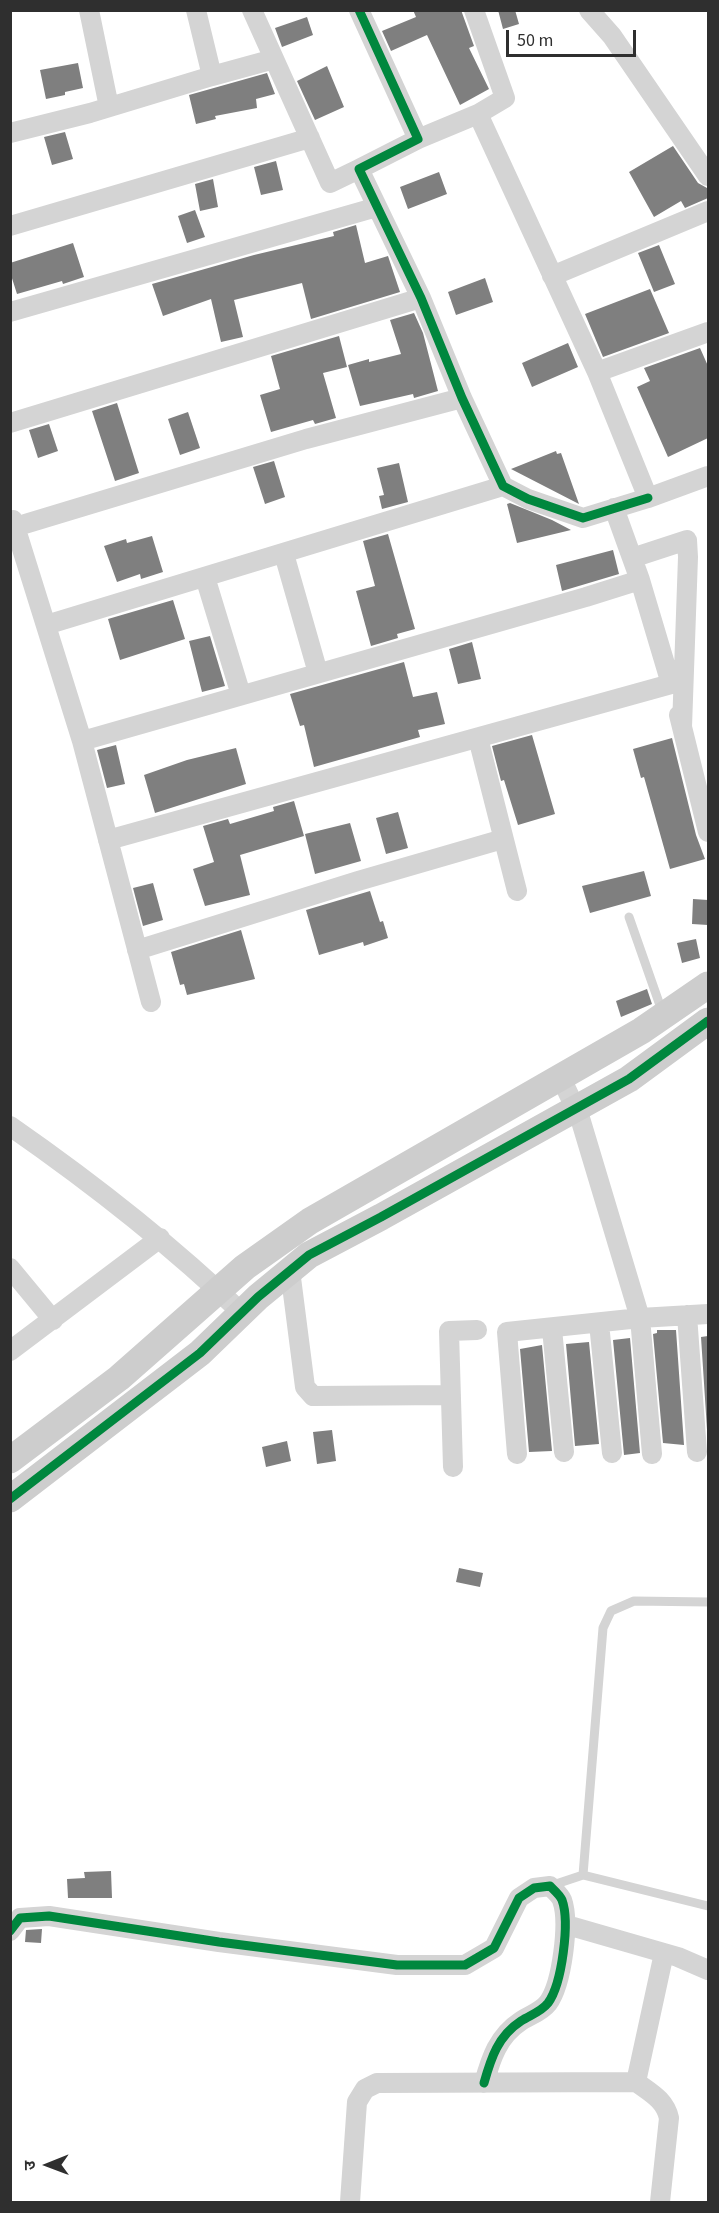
<!DOCTYPE html>
<html>
<head>
<meta charset="utf-8">
<style>
  body { margin:0 }
  #map { position:relative; width:719px; height:2213px; overflow:hidden; background:#fff; font-family:"Source Sans 3","Noto Sans Devanagari",sans-serif }
  canvas { display:block }
  .frame { position:absolute; inset:0; border:12px solid #2f2f2f; pointer-events:none }
  .north { position:absolute; left:18px; top:2135px; width:60px; height:60px; -webkit-text-stroke:4px #fff; paint-order:stroke; rotate:269deg; font-size:16px; font-weight:700; line-height:24px; text-align:center; color:#2f2f2f }
  .north::after { content:''; display:block; margin:auto; width:21px; height:27px; background:#2f2f2f; clip-path:polygon(50% 0,100% 100%,50% 72%,0 100%) }
  .scale { position:absolute; left:506px; top:30px; width:130px; height:27px; box-sizing:border-box; border:3px solid #2f2f2f; border-top:0; padding-left:8px; font-size:18px; line-height:21px; white-space:nowrap; color:#2f2f2f; -webkit-text-stroke:4px #fff; paint-order:stroke }
</style>
</head>
<body>
<div id="map">
<canvas width="719" height="2213"></canvas>
<div class="frame"></div>
<div class="north">उ</div>
<div class="scale">50 m</div>
</div>
<script>
const ctx = document.querySelector('canvas').getContext('2d');
ctx.lineJoin = 'round';
function fill(path, color) {
  ctx.fillStyle = color;
  ctx.fill(path, 'evenodd');
}
function trace(path, color, width, dash) {
  ctx.strokeStyle = color;
  ctx.lineWidth = width;
  ctx.lineCap = dash ? 'butt' : 'round';
  ctx.setLineDash(dash || []);
  ctx.stroke(path);
}
const building = new Path2D(`
  M413,10H461L474,46L469,48L489,89L460,105L427,35L391,51L382,31L416,17Z
  M498,10H515L519,24L503,29Z
  M307,17L313,35L282,47L275,28Z
  M78,63L83,88L65,92V95L46,99L40,70Z
  M327,66L344,107L315,120L297,81Z
  M267,73L275,94L256,99L257,108L215,116L216,119L196,124L189,95Z
  M65,132L73,159L52,165L44,137Z
  M673,146L698,183L707,188L708,198L685,208L681,201L654,217L629,172Z
  M276,161L283,190L261,195L254,167Z
  M439,172L447,194L408,209L400,187Z
  M213,179L218,207L200,211L195,184Z
  M195,210L205,237L187,243L178,216Z
  M356,225L365,263L388,256L400,292L311,319L302,283L234,300L243,337L221,342L211,299L163,316L152,284L254,255L334,236L333,232Z
  M73,243L84,277L63,284L62,281L17,294L10,272V263Z
  M659,245L675,284L654,292L638,253Z
  M485,278L493,302L456,315L448,292Z
  M650,289L669,333L603,357L585,314Z
  M414,313L423,333L438,391L414,398L413,394L360,406L348,365L369,359V362L401,354L390,320Z
  M339,336L347,367L323,373L336,418L315,424L313,420L271,432L260,395L280,389L271,356Z
  M568,343L578,367L532,387L522,363Z
  M700,348L708,366V438L668,457L637,387L650,381L644,368Z
  M117,403L139,473L115,481L92,411Z
  M188,412L200,448L180,455L168,419Z
  M49,424L58,451L38,458L29,430Z
  M556,451L557,454L561,453L579,504L511,469Z
  M274,461L285,497L265,504L253,467Z
  M399,463L408,502L382,509L379,496L384,495L377,468Z
  M510,503L552,520L571,530L517,543L507,504Z
  M388,534L415,629L397,634L398,638L371,646L356,591L375,586L363,541Z
  M152,536L163,572L141,579L140,574L117,582L104,546L126,539L127,543Z
  M613,550L619,574L562,591L556,565Z
  M173,600L185,639L120,660L108,619Z
  M210,636L225,686L202,692L189,641Z
  M472,642L481,679L458,684L449,649Z
  M404,662L413,697L437,692L445,724L418,730L420,737L314,767L304,725L300,726L290,694Z
  M532,735L555,814L518,825L504,780L501,781L492,746Z
  M672,738L696,835L705,859L670,869L644,777L641,778L633,749Z
  M116,745L125,784L107,788L97,750Z
  M236,748L246,784L155,813L144,775L187,760Z
  M294,801L304,836L240,855L250,895L205,906L193,869L214,862L203,826L228,819L230,824L274,811L273,807Z
  M398,812L408,848L386,854L376,818Z
  M350,823L361,861L315,874L305,834Z
  M644,871L651,896L590,913L582,886Z
  M153,883L163,920L143,926L133,888Z
  M370,891L380,922L383,921L388,938L364,946L363,942L319,955L306,910Z
  M693,899L708,900V925L692,924Z
  M241,930L255,979L187,995L184,984L180,985L171,952Z
  M696,939L700,958L682,963L677,943Z
  M647,989L652,1004L621,1017L616,1001Z
  M657,1330H676L684,1445L663,1443L653,1334L657,1333Z
  M708,1336V1445L701,1337Z
  M630,1338L640,1453L624,1455L613,1340Z
  M589,1342L599,1444L575,1446L566,1344Z
  M542,1345L552,1451L529,1452L520,1349Z
  M332,1430L336,1461L317,1464L313,1432Z
  M287,1441L291,1461L266,1467L262,1447Z
  M459,1568L483,1573L480,1587L456,1582Z
  M111,1871L112,1898H68L67,1879L85,1878L84,1872Z
  M42,1929L41,1943L25,1942L26,1930Z`);
const lane = new Path2D(`
  M629,917L663,1014
  M708,1602L634,1601L611,1611L603,1628L583,1875L708,1906
  M550,1886L583,1875`);
const street = new Path2D(`
  M89,10L109,107
  M252,10L330,183L359,169
  M359,10L418,139L359,169L421,298L462,398L503,486L528,499L583,518L648,498
  M474,10L505,98L478,114L597,372L648,498L708,476
  M589,10L612,36L708,176
  M212,76L274,59
  M10,133L90,113L212,76L196,10
  M418,139L478,114
  M10,226L310,138
  M552,276L708,211
  M10,312L377,207
  M597,372L708,332
  M10,423L421,298
  M10,521L13,520L82,741L151,1002
  M15,527L306,439L462,398
  M284,554L318,673
  M632,558L687,540L688,557L682,727
  M205,577L241,695
  M46,625L503,486
  M679,715L708,832
  M478,738L517,891
  M82,741L586,597L640,580L614,508
  M108,840L671,684L640,580
  M137,950L358,881L503,839
  M561,1078L580,1118L640,1318L652,1454
  M10,1126C92,1183 170,1244 242,1313
  M10,1268L53,1320
  M290,1270L305,1387L313,1396L451,1395
  M687,1315L697,1452
  M599,1323L612,1453
  M552,1329L564,1452
  M10,1351L160,1238
  M517,1454L507,1332L640,1318L708,1314
  M453,1467L449,1331L477,1330
  M567,1925L678,1957L708,1970
  M10,1931L20,1918L49,1916L219,1942L397,1965H465L494,1948L519,1898L534,1888L550,1886C554,1890 560,1895 562,1900C570,1922 562,1984 548,2003C541,2012 530,2015 521,2021C498,2036 491,2058 484,2083
  M350,2202L357,2102L365,2089L377,2083L636,2082
  M660,2202L669,2118C665,2100 651,2093 636,2082L664,1953`);
const secondary = new Path2D(`
  M10,1460L119,1378L245,1267L310,1221L641,1031L708,985
  M10,1499L200,1353L258,1297L309,1255L381,1217L629,1079L708,1021`);
const cycleway = new Path2D(`
  M359,10L418,139L359,169L421,298L462,398L503,486L528,499L583,518L648,498
  M10,1499L200,1353L258,1297L309,1255L381,1217L629,1079L708,1021
  M10,1931L20,1918L49,1916L219,1942L397,1965H465L494,1948L519,1898L534,1888L550,1886C554,1890 560,1895 562,1900C570,1922 562,1984 548,2003C541,2012 530,2015 521,2021C498,2036 491,2058 484,2083`);
fill(building, '#7f7f7f');
trace(lane, '#d4d4d4', 9);
trace(street, '#d4d4d4', 20);
trace(secondary, '#cdcdcd', 27);
trace(cycleway, '#00873e', 9);
</script>
</body>
</html>
